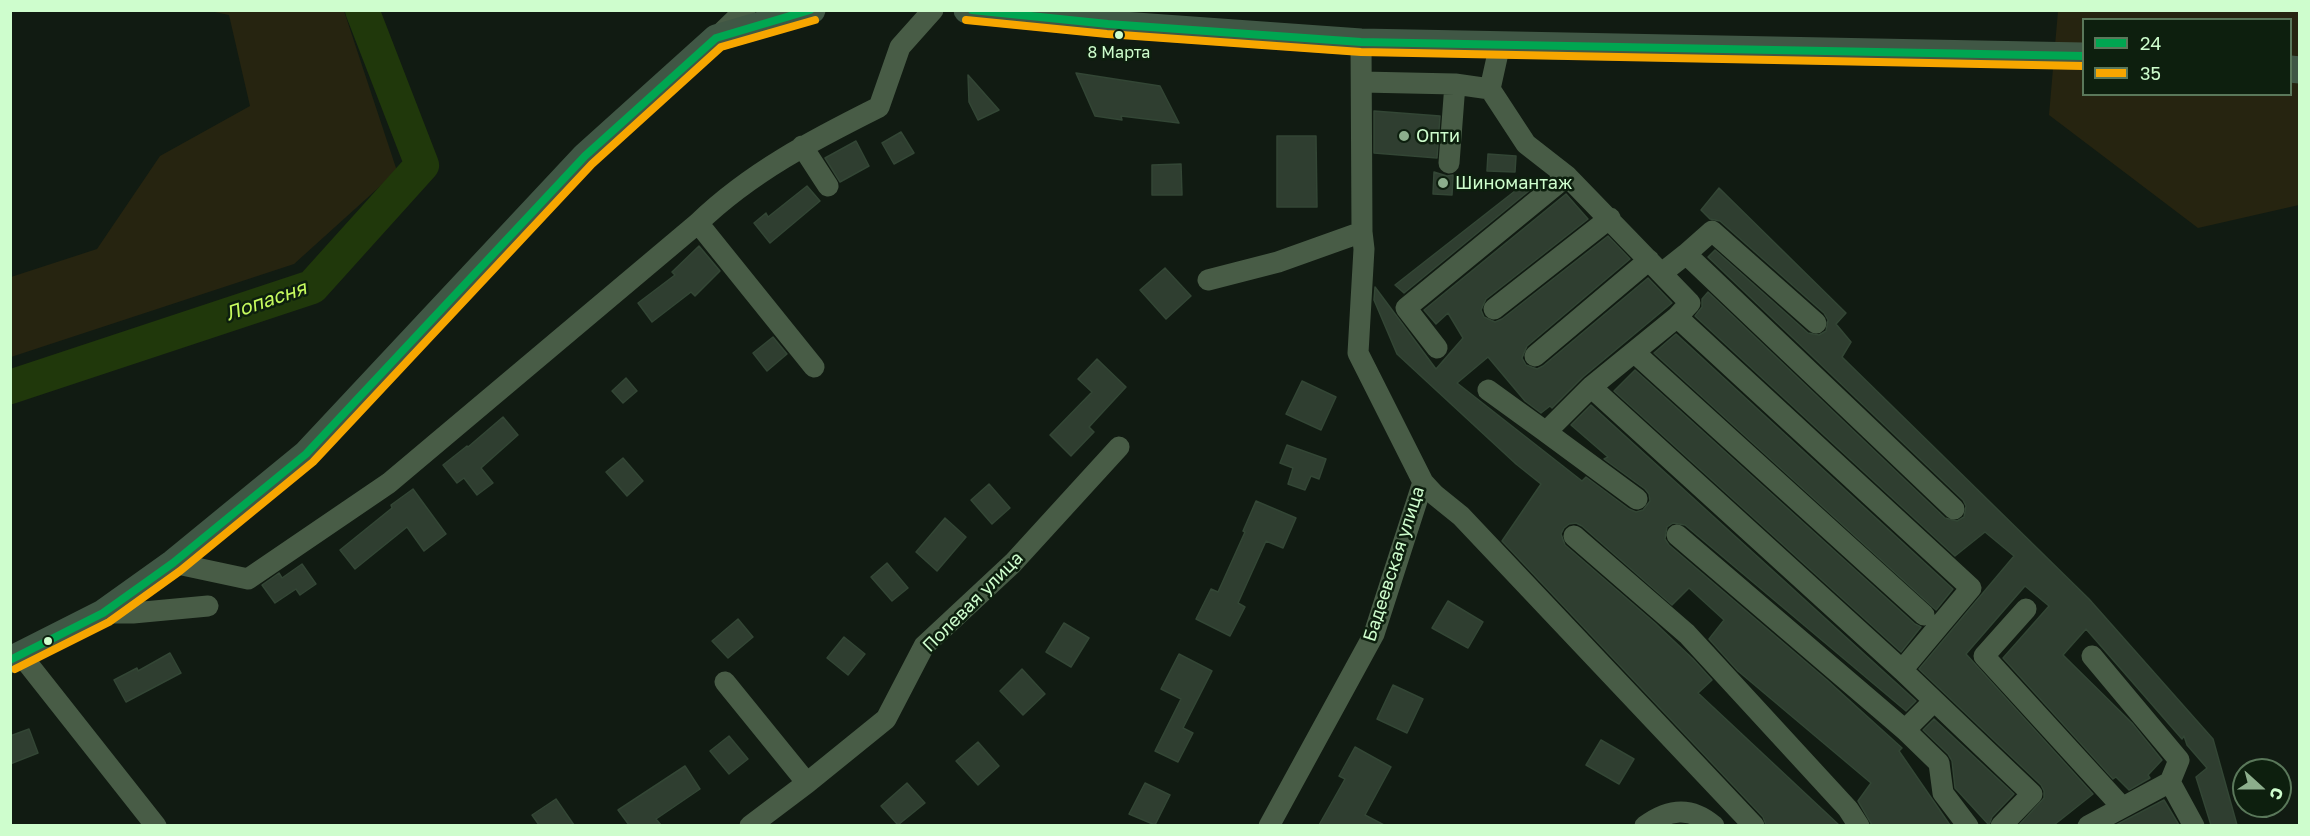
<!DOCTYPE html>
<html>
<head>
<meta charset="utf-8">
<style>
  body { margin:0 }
  #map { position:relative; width:2310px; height:836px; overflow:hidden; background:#111b12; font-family:"Golos Text",sans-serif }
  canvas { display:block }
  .frame { position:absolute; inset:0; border:12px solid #cefdcd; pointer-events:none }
  .legend { position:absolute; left:2082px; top:18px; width:210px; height:78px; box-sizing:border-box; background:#0d1f0e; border:2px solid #5a785a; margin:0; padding:8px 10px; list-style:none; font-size:18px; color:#cefdcd }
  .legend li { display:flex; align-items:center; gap:12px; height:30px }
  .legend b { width:30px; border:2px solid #5a785a }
  .north { position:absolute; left:2232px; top:758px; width:60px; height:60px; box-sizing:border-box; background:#0d1f0e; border:2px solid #5a785a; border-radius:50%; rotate:111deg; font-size:16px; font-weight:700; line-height:24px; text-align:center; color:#cefdcd }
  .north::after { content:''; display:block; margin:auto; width:21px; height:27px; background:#8cae8c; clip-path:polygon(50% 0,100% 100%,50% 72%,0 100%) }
</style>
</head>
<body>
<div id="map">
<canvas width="2310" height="836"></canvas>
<div class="frame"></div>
<ul class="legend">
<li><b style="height:8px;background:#00a651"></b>24</li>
<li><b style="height:8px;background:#f7a600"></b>35</li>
</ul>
<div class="north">С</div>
</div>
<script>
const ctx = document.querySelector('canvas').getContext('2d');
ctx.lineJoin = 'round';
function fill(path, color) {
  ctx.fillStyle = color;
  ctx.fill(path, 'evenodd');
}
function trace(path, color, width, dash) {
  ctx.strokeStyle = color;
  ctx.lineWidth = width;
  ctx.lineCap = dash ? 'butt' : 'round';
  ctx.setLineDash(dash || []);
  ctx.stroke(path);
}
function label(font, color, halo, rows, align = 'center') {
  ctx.font = font + ' "Golos Text",sans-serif';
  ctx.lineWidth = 5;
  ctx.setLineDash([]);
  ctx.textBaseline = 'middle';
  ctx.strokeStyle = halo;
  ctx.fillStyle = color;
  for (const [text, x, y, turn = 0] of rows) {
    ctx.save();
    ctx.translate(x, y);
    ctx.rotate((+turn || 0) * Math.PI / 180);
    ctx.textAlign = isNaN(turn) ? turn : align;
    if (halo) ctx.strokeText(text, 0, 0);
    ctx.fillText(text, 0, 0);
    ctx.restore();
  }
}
const green = new Path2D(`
  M210,11H344L397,171L294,264L11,357V277L97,249L160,156L250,106L229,15Z
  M2058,11H2299V205L2198,228L2049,115ZM2084,20H2290V94H2084Z`);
const river = new Path2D(`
  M10,387L312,287L422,165L362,10`);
const building = new Path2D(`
  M1076,73L1160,86L1179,123L1121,116L1122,120L1095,116Z
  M968,75L999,110L978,120L969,102Z
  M1374,111L1440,116L1437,158L1374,153Z
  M901,132L914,153L894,164L882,143Z
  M1277,136H1316L1317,207H1277Z
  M856,141L869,166L840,182L825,158Z
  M1488,154L1516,156L1515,172L1487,171Z
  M1181,164L1182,195H1152V165Z
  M1434,172L1447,176L1453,175L1452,195L1433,194Z
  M1529,180L1536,185L1404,293L1395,285Z
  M807,186L820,201L770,243L754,223L766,213L768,217Z
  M1719,188L1846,313L1836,324L1851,342L1842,357L2089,599L2213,739L2237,825H2211L2196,777L2207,768L2187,745L2184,736L2182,739L2086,629L2063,655L2132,723L2162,760L2148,775L2150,778L2129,790L2116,777L2113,779L2003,658L2049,606L2025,586L1966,654L2093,794L2054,825H2019L2044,798V791L2041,785L1919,669L2014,556L1985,532L1955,556L1695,316L1702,307V299L1708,292L1945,518L1957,521L1964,517L1966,506L1963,500L1708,257L1715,250L1808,333L1819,335L1826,331L1828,320L1824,313L1720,221L1710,219L1701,210Z
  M1566,194L1588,219L1486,299L1481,310L1484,317L1495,322L1502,319L1608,236L1630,259L1527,346L1522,358L1526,365L1537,369L1543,366L1648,278L1672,303L1583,377L1552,408L1550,406L1541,413L1525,401L1488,357L1457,383L1582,481L1586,477L1629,509L1636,512L1643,510L1650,501L1649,494L1645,489L1604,459L1608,457L1571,425L1591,405L1916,701L1906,711L1685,525L1673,523L1667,527L1665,539L1669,545L1827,680L1902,748L1899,751L1950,825H1872L1858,801L1871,783L1738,671L1709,639L1724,620L1689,588L1672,605L1582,526L1576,523L1569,524L1564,528L1561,534L1565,545L1655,623L1693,659L1712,680L1698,693L1839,825H1766L1763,817L1502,541L1541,484L1516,464L1397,354L1374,300L1375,287L1436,369L1463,338L1448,313L1436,324L1424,310Z
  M699,246L720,271L695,296L691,292L652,322L638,303L675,275L672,272Z
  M1165,268L1191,296L1166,319L1140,290Z
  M1676,334L1953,589L1936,610L1654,353Z
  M773,337L787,354L767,371L753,353Z
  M1097,359L1126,387L1089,427L1094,432L1071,456L1050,435L1092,392L1078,379Z
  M1635,370L1915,624L1921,627L1901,652L1614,391Z
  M626,378L637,391L623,403L612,391Z
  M1302,381L1336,397L1321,430L1286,414Z
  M503,417L518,435L481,468L493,483L477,495L464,478L457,483L443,465L467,446L468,447Z
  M1287,445L1326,459L1319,479L1311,476L1305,490L1288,484L1293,468L1280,463Z
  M623,458L643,481L627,496L606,472Z
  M989,484L1010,508L992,524L971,500Z
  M413,489L446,534L424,551L407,527L355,569L340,550L392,508L391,505Z
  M1256,501L1296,518L1283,548L1266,541L1238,603L1245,607L1230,636L1196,619L1211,589L1218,592L1245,532L1243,531Z
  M945,518L966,537L937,571L916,552Z
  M887,563L908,588L892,601L871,577Z
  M302,564L316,584L300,595L296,589L275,603L262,585L279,573L282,578Z
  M1448,601L1483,622L1468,648L1432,628Z
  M738,619L753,637L728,658L712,641Z
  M1064,623L1089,638L1071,667L1046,652Z
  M844,637L865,654L848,675L827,658Z
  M170,653L181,673L126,702L114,680L137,668L138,671Z
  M1179,654L1212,671L1183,728L1193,733L1178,762L1155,751L1181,699L1161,689Z
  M1022,669L1045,694L1023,715L1000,691Z
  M1393,685L1423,699L1407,733L1377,719Z
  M1934,719L2014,794L1992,817L1989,825L1955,788L1952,761L1948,754L1923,730Z
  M29,729L38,753L10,764V736Z
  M729,736L748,759L729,774L710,751Z
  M1601,740L1634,759L1619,784L1586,765Z
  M978,742L999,766L978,785L956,761Z
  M1355,747L1391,767L1365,815L1384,825H1319L1345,779L1339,776Z
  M685,766L700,789L656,819L661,825H629L618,810Z
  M907,783L925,803L898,825L881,806Z
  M1145,783L1170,795L1155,825L1129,814Z
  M556,799L574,825H539L532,815Z
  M2164,800L2179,825H2116Z`);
const minor = new Path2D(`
  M717,37L745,10
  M1500,44L1490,89L1526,144L1567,176L1690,303L1677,317L1971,588L1902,670L2032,794L2001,826
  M1362,82L1455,84L1490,89
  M802,146L828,186
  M1449,163L1455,84
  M698,223L814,367
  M1686,254L1712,231L1816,323
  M1662,273L1686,254L1954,509
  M1208,280L1278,262L1362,232
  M1494,309L1610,218
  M1677,317L1591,387L1902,670
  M1437,348L1406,308L1567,176
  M1634,352L1924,615
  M1535,356L1649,260
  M1488,390L1546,432L1591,387
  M1546,432L1637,499
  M1423,482L1435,495L1461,516L1754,826
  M1677,535L1905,730
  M1574,536L1687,634L1848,809L1859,826
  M173,563L248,579L389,483L698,223C751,172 813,140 879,107L900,47L933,10
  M2026,609L1984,656L2122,807
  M103,613H133L208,606
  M21,655L156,826
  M2092,656L2179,760L2170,782
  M725,682L807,783
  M1934,701L1905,730L1939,763L1943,793L1968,826
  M750,826L807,783L886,719L924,646L1013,563L1119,447
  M1269,826L1374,634L1423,482L1358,353L1364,249L1362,232L1361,42
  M1645,826C1668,809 1691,806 1714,826
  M2088,826L2170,782L2194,826`);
const major = new Path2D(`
  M967,10L1108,24L1361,42L2084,56
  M2290,69L2300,70
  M10,660L103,613L173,563L306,454L585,156L716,38L812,10`);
const bus1 = new Path2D(`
  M972,10L1108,24L1361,42L2084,56
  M10,660L103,613L173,563L306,454L585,156L716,38L810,10`);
const bus2 = new Path2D(`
  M966,20L1107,34L1361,52L2084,66
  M15,669L109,622L180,571L313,462L592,164L721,47L815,20`);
const markers = [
  [1119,35,5,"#cefdcd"],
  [1404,136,6,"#8cae8c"],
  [1443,183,6,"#8cae8c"],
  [48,641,5,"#cefdcd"]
];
const busNames = [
  ["8 Марта",1119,53]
];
const poiNames = [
  ["Опти",1416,136],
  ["Шиномантаж",1455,183]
];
const streetNames = [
  ["Бадеевская улица",1394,564,-72],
  ["Полевая улица",973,602,-45]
];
const waterNames = [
  ["Лопасня",266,301,-19]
];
fill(green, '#262410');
trace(river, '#20380b', 34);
fill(building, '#2f3e30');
trace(building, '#334635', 1.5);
trace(minor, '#485c46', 21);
trace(major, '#405745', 27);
trace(bus1, '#00a651', 8);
trace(bus2, '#f7a600', 8);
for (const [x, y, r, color] of markers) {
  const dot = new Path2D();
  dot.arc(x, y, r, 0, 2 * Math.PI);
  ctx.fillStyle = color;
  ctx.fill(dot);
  trace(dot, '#0d1f0e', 2);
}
label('16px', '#cefdcd', '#0d1f0e', busNames);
label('18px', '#cefdcd', '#0d1f0e', poiNames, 'left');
label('18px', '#cefdcd', '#0d1f0e', streetNames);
label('italic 20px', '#c6fa5e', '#0d1f0e', waterNames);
</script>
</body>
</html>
